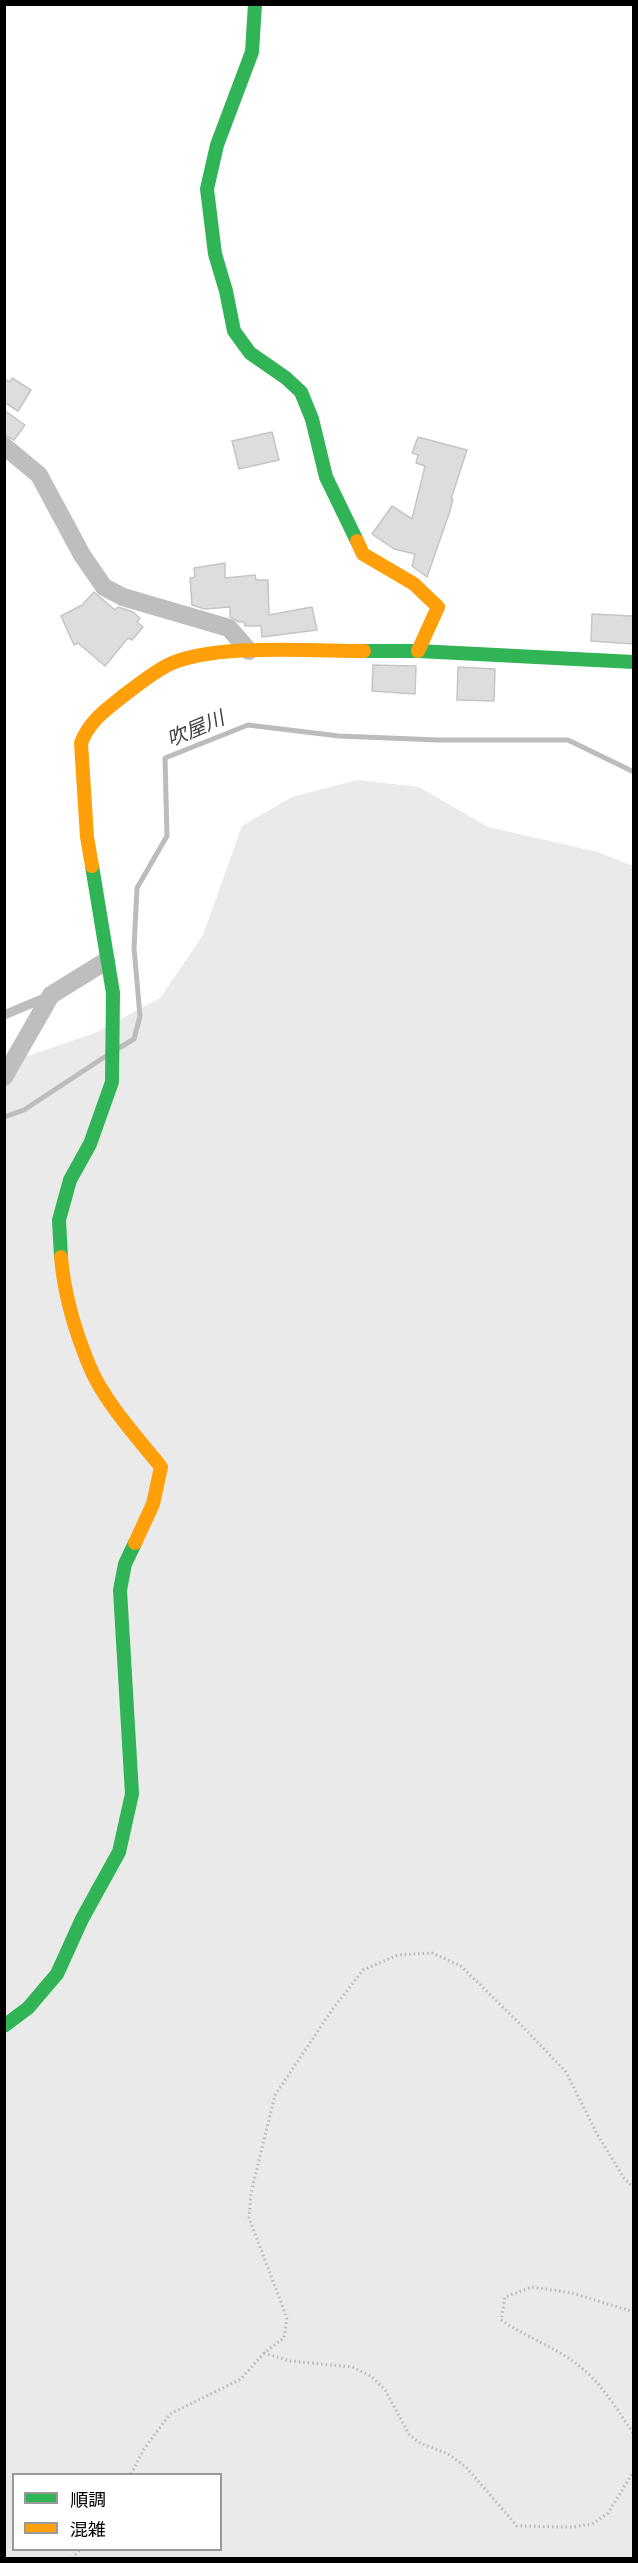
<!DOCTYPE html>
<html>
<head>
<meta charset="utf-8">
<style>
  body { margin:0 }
  #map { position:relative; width:638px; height:2563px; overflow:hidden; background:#fff; font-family:"Space Grotesk","Noto Sans JP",sans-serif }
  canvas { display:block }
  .frame { position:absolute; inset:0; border:6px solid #000; pointer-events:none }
  .legend { position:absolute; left:12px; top:2473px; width:210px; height:78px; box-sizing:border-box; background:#fff; border:2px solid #999; margin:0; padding:8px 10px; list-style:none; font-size:18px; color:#000 }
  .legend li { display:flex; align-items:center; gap:12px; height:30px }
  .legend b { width:30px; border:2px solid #999 }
</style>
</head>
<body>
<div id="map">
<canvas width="638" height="2563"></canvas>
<div class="frame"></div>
<ul class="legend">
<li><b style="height:8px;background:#30b455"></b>順調</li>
<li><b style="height:8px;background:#ff9f0a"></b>混雑</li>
</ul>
</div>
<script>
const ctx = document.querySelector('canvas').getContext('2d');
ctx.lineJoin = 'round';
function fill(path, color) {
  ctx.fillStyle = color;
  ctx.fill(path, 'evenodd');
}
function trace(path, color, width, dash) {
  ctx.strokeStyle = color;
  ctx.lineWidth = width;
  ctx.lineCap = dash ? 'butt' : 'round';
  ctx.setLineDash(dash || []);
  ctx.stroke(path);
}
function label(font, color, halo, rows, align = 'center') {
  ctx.font = font + ' "Space Grotesk","Noto Sans JP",sans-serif';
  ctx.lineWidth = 4.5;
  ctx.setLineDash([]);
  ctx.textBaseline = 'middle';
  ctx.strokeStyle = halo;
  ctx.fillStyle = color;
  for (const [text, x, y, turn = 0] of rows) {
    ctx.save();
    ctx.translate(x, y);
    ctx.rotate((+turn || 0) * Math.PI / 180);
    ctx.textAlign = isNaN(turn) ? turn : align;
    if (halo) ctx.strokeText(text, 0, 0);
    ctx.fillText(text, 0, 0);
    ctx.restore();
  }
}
const green = new Path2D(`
  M357,780L419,787L488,827L598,852L633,866V2558H5L4,1064L95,1033L160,998L203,935L242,826L292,797ZM14,2474H220V2550H14Z`);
const stream = new Path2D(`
  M119,1048L134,1039L140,1016L134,948L137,888L167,836L165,758L248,725L339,736L438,740H568L634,772
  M4,1117L24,1110L106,1056`);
const building = new Path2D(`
  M12,378L31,390L18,411L4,402V379L10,382Z
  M4,410L25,425L14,440L4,435Z
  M272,432L279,460L239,469L232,441Z
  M418,437L467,450L451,499H453L450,511L427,577L412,566L415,554L394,549L372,534L392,506L412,519L425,466L416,463L418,455L412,453Z
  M225,563V578L255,575L256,580H268L269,615L312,607L317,630L262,637L261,626H245L244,622H239L230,617V607L205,609L192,605L190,578L195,577L194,568Z
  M94,592L115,610L118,607L133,612L140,618L137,622L143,627L132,640L128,638L105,666L78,643L74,645L61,616L82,605Z
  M592,614L633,616V644L591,641Z
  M373,665L416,666L415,694L372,691Z
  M458,667L495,669L494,701L457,700Z`);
const path = new Path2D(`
  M634,2312L572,2293L532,2287L505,2297L501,2320C526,2337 555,2347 578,2365C602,2383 617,2410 634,2434
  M264,2353L290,2361L352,2367L371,2376L385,2390L409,2434L418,2442L448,2454L466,2467L517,2526L573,2527L592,2524L608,2513L634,2471
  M131,2474L144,2449L170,2414L241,2379L264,2353L284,2338L287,2318L249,2218L251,2193L275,2095L332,2010L363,1970L398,1955L432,1953L461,1966L520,2024L566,2072L597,2134L624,2178L634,2188
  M72,2558L80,2550`);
const lane = new Path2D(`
  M4,1015L47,997`);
const street = new Path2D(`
  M4,446L39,475L82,555L104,587L123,597L229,628L249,651
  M4,1077L51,995L106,961`);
const fast = new Path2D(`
  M255,4L252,52L217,145L207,189L215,254L226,291L234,331L250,353L286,378L301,392L312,419L326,477L357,541
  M364,651H418L634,662
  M61,1257L59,1220L70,1180L90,1144L112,1082L113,993L92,866
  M4,2026L28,2008L57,1974L82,1919L119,1852L132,1794L120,1590L125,1564L135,1543`);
const slow = new Path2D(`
  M357,541L363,554L414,584L438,607L418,651
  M92,866L87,837L81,743C89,721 106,710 123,696C138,685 152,673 168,665C211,643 314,651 364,651
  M61,1257C64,1293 75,1331 89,1365C103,1400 137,1437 161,1467L153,1504L135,1543`);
const waterNames = [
  ["吹屋川",196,730,-23]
];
fill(green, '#eaeaea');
trace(stream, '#bcbcbc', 5);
fill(building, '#ddd');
trace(building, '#c5c5c5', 1.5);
trace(path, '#b8b8b8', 3, [1.5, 3]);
trace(lane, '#bebebe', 9);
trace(street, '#bebebe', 18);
trace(fast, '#30b455', 14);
trace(slow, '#ff9f0a', 14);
label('italic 20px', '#414141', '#fff', waterNames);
</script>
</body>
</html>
